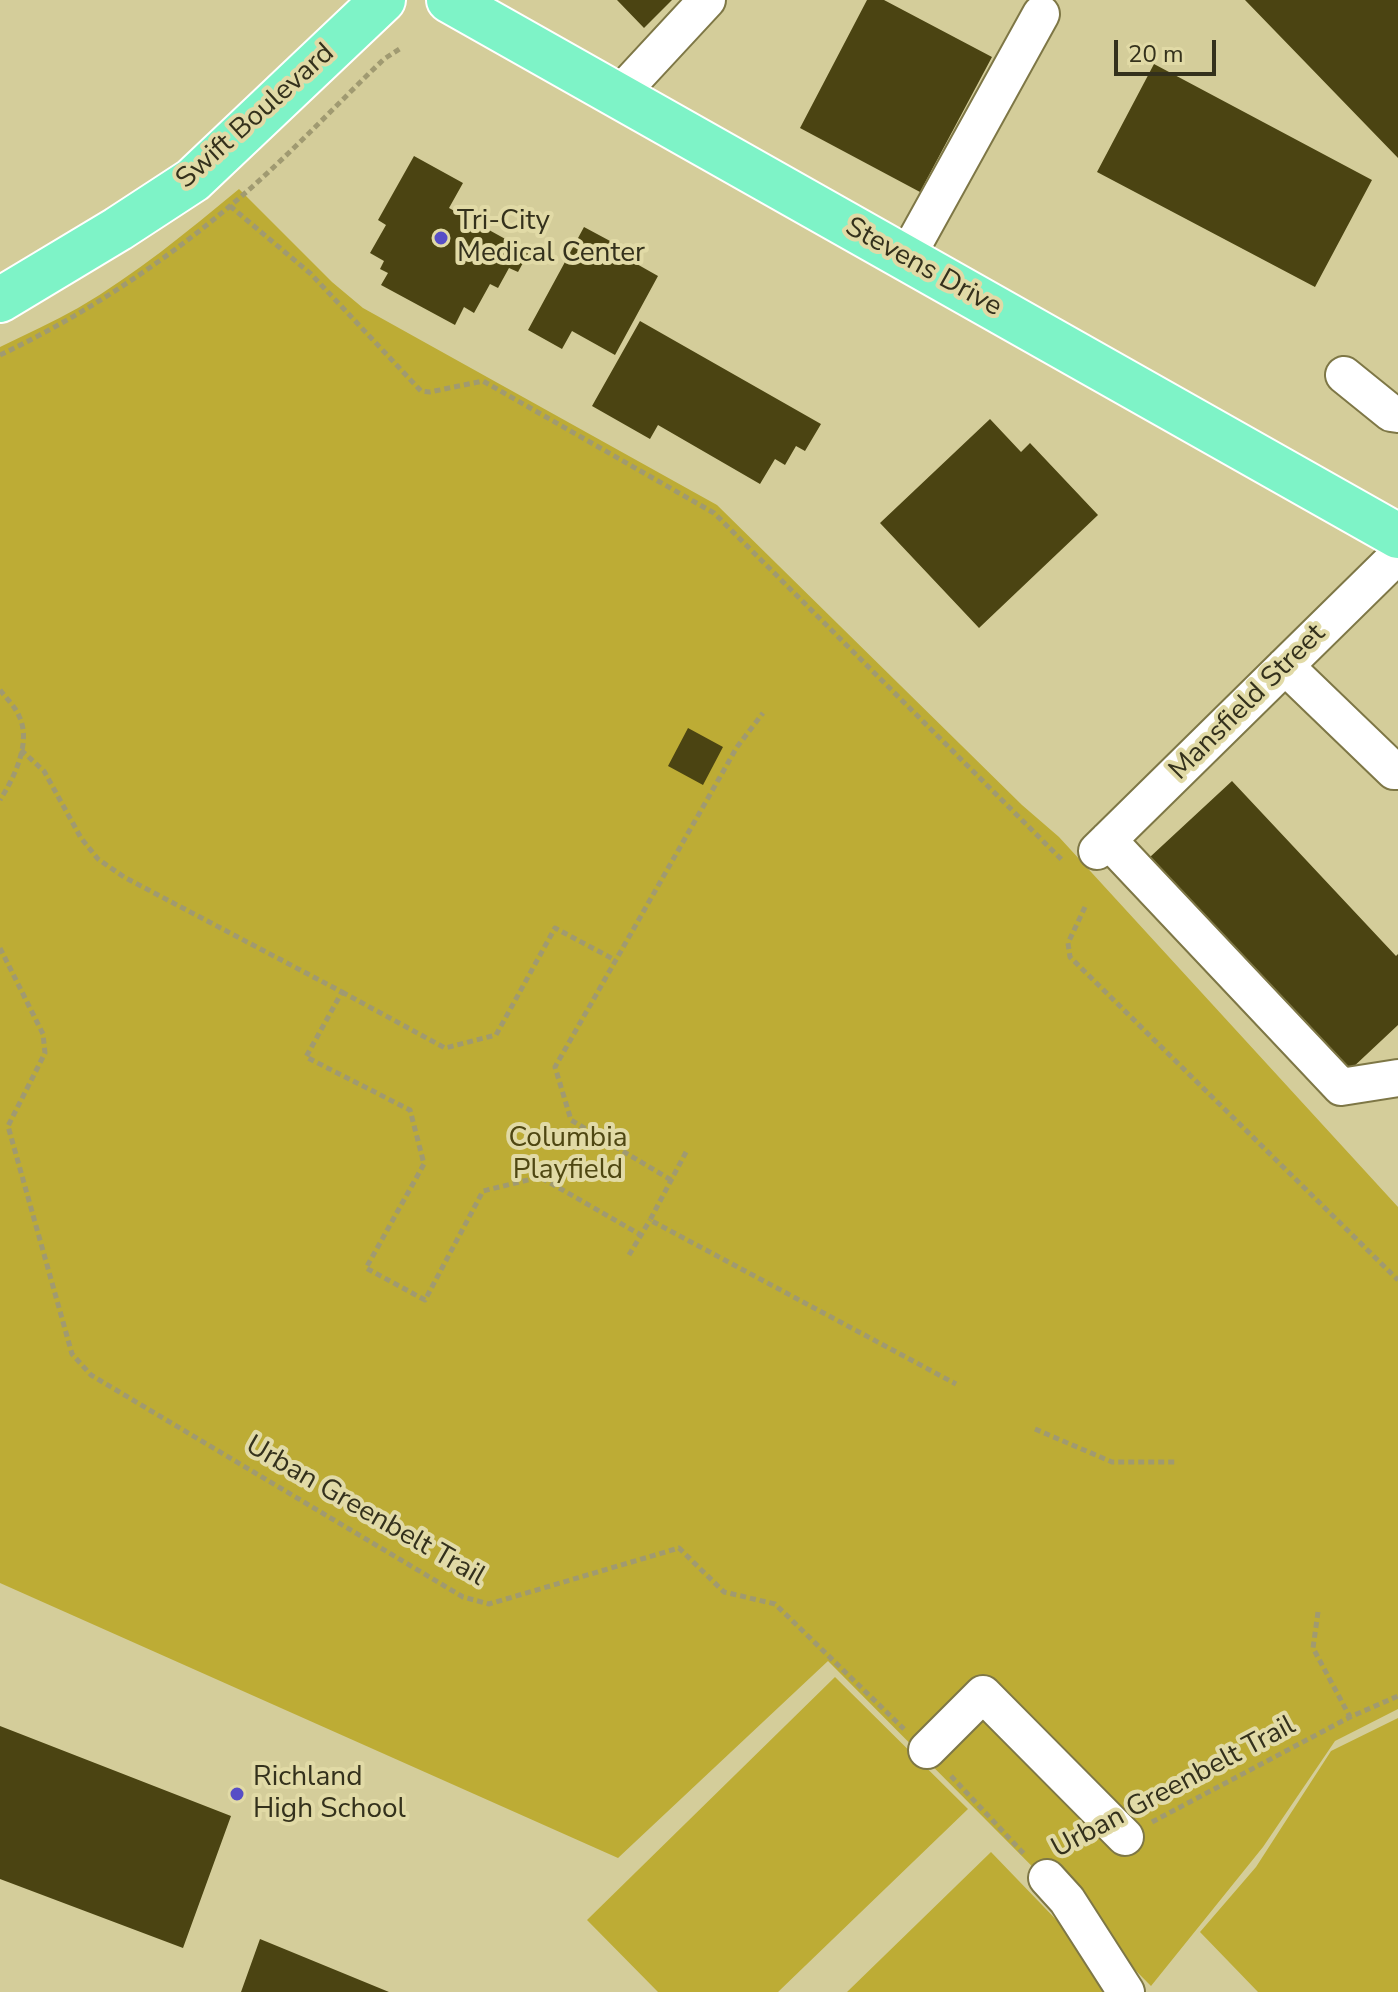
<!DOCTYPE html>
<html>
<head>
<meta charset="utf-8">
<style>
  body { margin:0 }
  #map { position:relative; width:1398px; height:1992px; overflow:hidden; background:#d4cd9a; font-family:"Nunito Sans",sans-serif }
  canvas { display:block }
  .scale { position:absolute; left:1114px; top:40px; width:102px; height:36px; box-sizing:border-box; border:4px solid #34311c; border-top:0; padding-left:10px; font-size:24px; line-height:28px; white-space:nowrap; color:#34311c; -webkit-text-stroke:6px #e1daa6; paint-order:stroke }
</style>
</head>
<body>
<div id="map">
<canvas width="1398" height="1992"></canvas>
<div class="scale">20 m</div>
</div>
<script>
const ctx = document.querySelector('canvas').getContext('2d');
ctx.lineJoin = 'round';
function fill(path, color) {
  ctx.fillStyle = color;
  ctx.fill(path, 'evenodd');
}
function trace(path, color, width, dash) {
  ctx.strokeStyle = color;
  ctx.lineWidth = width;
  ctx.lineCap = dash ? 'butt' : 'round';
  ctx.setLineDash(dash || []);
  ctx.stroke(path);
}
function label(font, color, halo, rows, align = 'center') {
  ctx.font = font + ' "Nunito Sans",sans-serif';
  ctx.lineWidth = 8;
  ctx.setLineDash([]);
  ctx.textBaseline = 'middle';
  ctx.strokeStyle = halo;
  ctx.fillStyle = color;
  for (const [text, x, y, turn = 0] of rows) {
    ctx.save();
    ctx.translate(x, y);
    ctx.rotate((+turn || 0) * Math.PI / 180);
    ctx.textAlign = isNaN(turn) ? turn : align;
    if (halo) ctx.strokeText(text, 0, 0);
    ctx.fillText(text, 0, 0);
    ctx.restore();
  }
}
const green = new Path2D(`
  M239,189L332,282L363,308L717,505L1022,805L1059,837L1398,1207V1709L1335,1741L1263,1847L1151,1986L828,1661L618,1858L0,1583V347C26,334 53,322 78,308C136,274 187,232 239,189Z
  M835,1677L968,1809L778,1992H658L587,1920Z
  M1398,1718V1992H1258L1200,1932L1256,1867L1331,1751Z
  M991,1852L1120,1986L1114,1992H847Z`);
const building = new Path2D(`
  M617,0H672L644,28Z
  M867,0H884L992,57L920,192L800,128Z
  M1245,0H1398V158Z
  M1154,64L1372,180L1315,287L1097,172Z
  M414,156L463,183L449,208L529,252L518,272L509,268L498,288L490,284L474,313L464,307L455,325L381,285L388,273L380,269L384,261L370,253L386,225L378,220Z
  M584,227L638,256L635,263L658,276L615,355L572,331L562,349L528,330Z
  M640,321L821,424L805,451L796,446L785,465L775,459L760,484L658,425L650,439L592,406Z
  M990,419L1021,452L1030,443L1098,515L979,628L880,523Z
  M688,728L723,747L703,785L668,766Z
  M1232,781L1396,956L1398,954V1025L1350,1070L1150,857Z
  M0,1726L231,1816L183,1948L0,1879Z
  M260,1939L389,1992H241Z`);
const path = new Path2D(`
  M230,206L311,274L421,391L430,392L483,381L714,513L1062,860
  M0,355C82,316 160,265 230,206C284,161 333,108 384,59L401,48
  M0,690C6,698 15,706 19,716C32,742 14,778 0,800
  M21,750L44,771L81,838L98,859L124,877L342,992L306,1057L410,1110L424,1164L366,1268L425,1300L483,1191L540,1177L641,1235
  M1085,907L1068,943L1070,957L1398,1280
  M0,948L43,1034L45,1053L8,1126L72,1354L91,1375L463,1597L489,1604L679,1548L724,1592L775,1604L904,1729
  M342,992L445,1048L496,1035L555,928L615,960
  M686,1152L650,1220L956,1384
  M671,1180L571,1120L555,1067L737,747L763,713
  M629,1255L650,1220
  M1035,1429L1112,1462H1175
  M1318,1612L1313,1648L1350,1717
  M951,1776L1026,1856
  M1152,1822L1350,1717L1398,1696`);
const minor = new Path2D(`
  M618,96L707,0
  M906,258L1041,14
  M1344,375L1391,413L1398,414
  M1285,666L1394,771H1398
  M1108,840L1341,1087L1398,1078
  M1097,851L1398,555
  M927,1750L983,1694L1125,1837
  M1047,1878L1067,1900L1126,1992`);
const major = new Path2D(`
  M449,0L1398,536
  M0,300L118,229L193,180L383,0`);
const markers = [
  [441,238,8,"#574ec6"],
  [237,1794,8,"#574ec6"]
];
const streetNames = [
  ["Swift Boulevard",256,117,-42],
  ["Stevens Drive",923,268,29],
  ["Mansfield Street",1248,703,-45],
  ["Urban Greenbelt Trail",365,1512,30],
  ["Urban Greenbelt Trail",1174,1788,-28]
];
const poiNames = [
  ["Tri-City",457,222],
  ["Medical Center",457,254],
  ["Richland",253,1778],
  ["High School",253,1810]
];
const parkNames = [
  ["Columbia",568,1139],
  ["Playfield",568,1171]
];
fill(green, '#bdac35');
fill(building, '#4b4412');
trace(minor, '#7e7746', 40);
trace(major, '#fff', 48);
trace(path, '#a09a71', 5, [6, 4]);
trace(minor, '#fff', 36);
trace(major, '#7ef3c7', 44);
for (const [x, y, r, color] of markers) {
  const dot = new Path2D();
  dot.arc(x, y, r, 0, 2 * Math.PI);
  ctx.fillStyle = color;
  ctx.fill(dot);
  trace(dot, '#e1daa6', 3);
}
label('28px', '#34311c', '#e1daa6', streetNames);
label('28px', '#34311c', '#e1daa6', poiNames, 'left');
label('28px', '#4f4712', '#e1daa6', parkNames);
</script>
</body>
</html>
